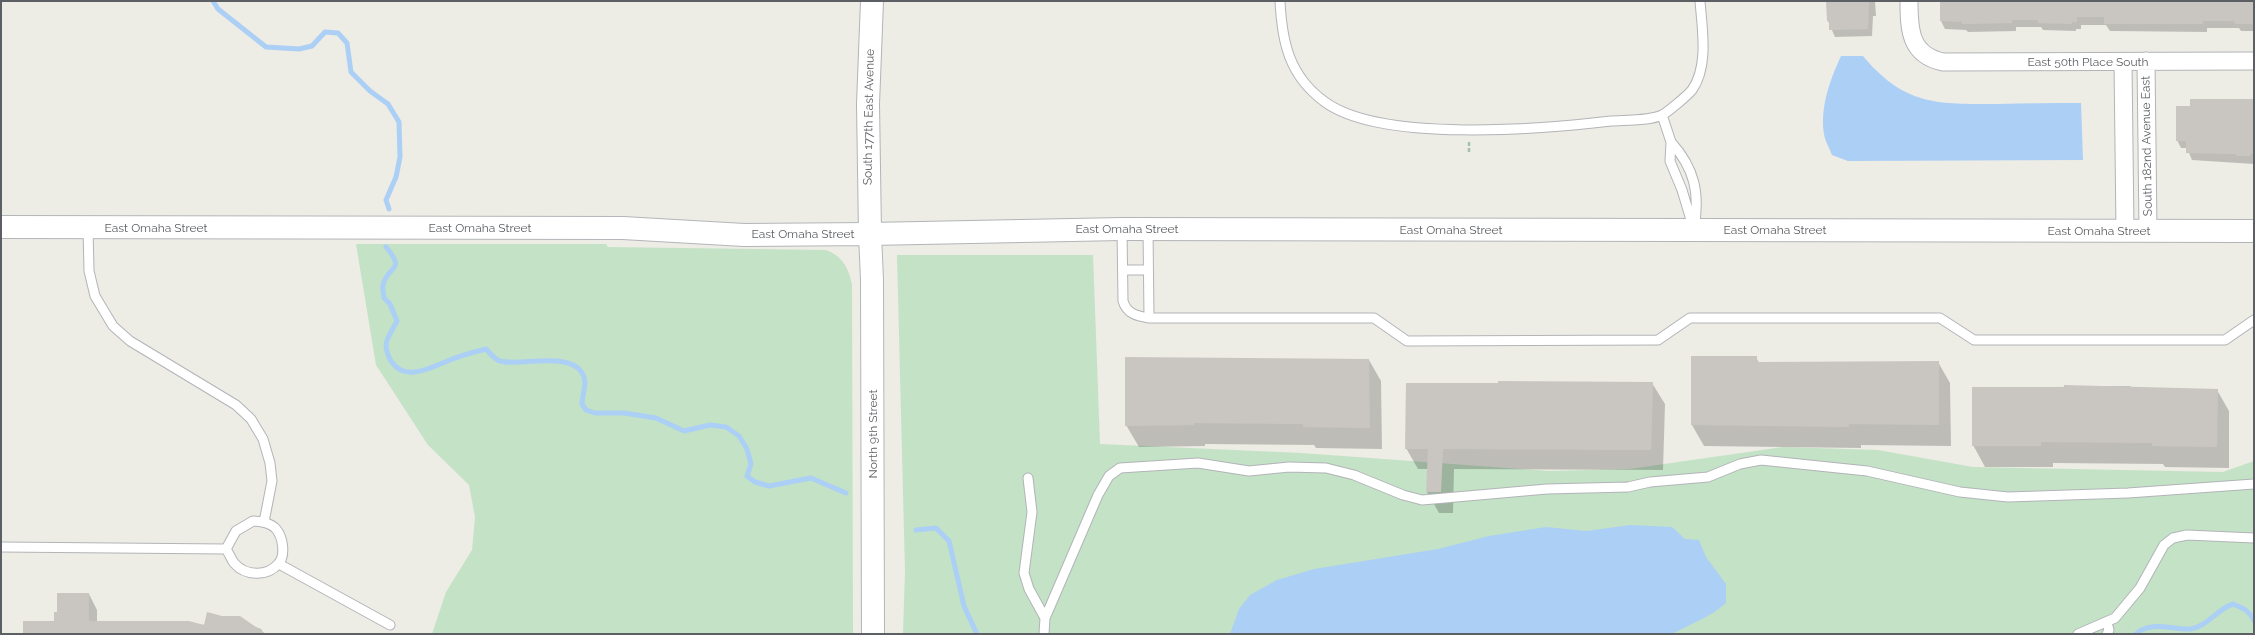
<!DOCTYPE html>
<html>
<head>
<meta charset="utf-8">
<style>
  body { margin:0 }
  #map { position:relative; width:2255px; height:635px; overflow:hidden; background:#edece5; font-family:Raleway,sans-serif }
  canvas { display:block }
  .frame { position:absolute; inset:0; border:2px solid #5c5f63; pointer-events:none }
</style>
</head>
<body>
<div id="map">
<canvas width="2255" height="635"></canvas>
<div class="frame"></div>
</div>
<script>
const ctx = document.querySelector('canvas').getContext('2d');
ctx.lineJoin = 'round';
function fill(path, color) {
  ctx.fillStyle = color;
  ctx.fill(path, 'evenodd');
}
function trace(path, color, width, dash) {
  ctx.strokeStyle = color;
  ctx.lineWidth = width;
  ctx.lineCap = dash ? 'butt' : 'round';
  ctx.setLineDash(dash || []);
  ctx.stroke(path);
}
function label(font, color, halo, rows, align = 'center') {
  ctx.font = font + ' Raleway,sans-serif';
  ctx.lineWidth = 3;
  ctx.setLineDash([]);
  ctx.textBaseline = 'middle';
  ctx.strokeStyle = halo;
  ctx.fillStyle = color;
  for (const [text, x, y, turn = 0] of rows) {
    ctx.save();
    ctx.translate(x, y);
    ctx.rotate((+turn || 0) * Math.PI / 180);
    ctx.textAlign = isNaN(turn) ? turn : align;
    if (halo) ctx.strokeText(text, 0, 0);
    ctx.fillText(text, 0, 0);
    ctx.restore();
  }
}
const green = new Path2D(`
  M356,244H606L608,247L826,250C842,256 848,267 852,284L853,634H432L446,592L472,550L475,517L469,485L428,445L376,365Z
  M897,255H1093L1100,444L1301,453L1549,471L1629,469L1783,447L1878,450L1973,467L2223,472L2254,461V634H903L905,571Z`);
const water = new Path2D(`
  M1841,56H1863C1905,106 1937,104 1998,104C2025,103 2053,103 2081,103L2083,160L1848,161L1832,155C1830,149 1825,141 1824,134C1820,107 1830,80 1841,56Z
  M1630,525L1672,527L1685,539L1699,540L1706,557L1726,584V603C1709,618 1692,623 1672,634H1230L1239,609L1250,595L1277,580L1314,569L1438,549L1489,536L1546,527L1587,531Z`);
const shadow = new Path2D(`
  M1827,1H1875L1876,16H1873L1872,36L1835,37L1828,21Z
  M1941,1H2254V31H2241L2239,28H2207V32L2113,31H2110L2106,25H2081V29H2076V31L2043,30L2041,27H2016V31L1968,32L1966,30L1945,29L1941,21Z
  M2254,101V164L2192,160L2187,148H2181L2177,140Z
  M1756,357L1759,363L1938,362L1950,383L1951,446L1861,445V448L1704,446L1692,425Z
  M1369,360L1381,381L1382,449L1316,448L1314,445L1205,444V446L1139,447L1126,425Z
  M1652,383L1665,404L1663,470L1454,469L1453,513H1439L1427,492L1428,469H1418L1406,448Z
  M2130,386L2132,389L2217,390L2229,411V468L2165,467L2163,464L2053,463V467H1985L1973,445V388Z
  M89,594L97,610V622L253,626L261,629L264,634H24L55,622L58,613Z`);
const stream = new Path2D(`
  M213,1L218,9L266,47L299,49L312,46L325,32L338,33L347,43L351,72L370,91L388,104L399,122L400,157L396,177L386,200L389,209
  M386,247C407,272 388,264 383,285C382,289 384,294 384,298L390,304L397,321C388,338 381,343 391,361C405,383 432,367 450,360C462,355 474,352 486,349C490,353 495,360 500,361C520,367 574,349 584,377C587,384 582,396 582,404L586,410L595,413H624L656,418L684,431L710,425L726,427L739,436L747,449L751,464L747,476L755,482L769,486L811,478L846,493
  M916,530L936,528L949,541L964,606L977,634
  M2136,634C2150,620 2173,630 2190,629C2207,627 2217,609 2233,604C2243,608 2250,611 2254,621`);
const building = new Path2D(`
  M1826,1H1869L1868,29L1829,30V21H1827Z
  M1940,1H2254V15L2253,24H2235L2234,21H2203V24H2104V17H2077V22H2072V24L2038,23V20H2012V23L1962,24V22L1940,21Z
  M2190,99H2254V154H2250V156H2236V154L2186,153V141H2176V106H2190Z
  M1691,356H1757V362L1939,361V425L1849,424V427L1691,425Z
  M1125,357L1369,359L1370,428L1303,427V424L1194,423V425L1125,426Z
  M1498,381L1653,382L1651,450L1443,449L1441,492H1426L1428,449H1405L1406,383H1498Z
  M2064,385L2218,389L2217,447L2152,446V443L2041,442V446H1972V387H2064Z
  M57,593H89V621H189L204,625L207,612L222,616H240L266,634H23V621H54V612H57Z`);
const path = new Path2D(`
  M1469,152V141`);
const service = new Path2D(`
  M1280,1C1282,42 1289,76 1325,102C1381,143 1542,129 1611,121C1624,120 1650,121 1662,115C1668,112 1688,95 1692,90C1709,66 1702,28 1700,1
  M1662,115L1671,142L1670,161L1682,190L1694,230
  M1671,142C1695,169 1700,193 1694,229
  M88,228L89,271L95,296L113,326L130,341L236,405L251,419L263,439L270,463L272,481L264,522
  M1122,229L1123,301C1127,314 1137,316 1149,318H1374L1407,341L1658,340L1690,318H1940L1974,340H2225L2254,320
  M1148,229L1149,318
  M1123,270H1148
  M1028,478L1032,512L1024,573L1029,589L1045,618
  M253,521C260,521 271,523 276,529C283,537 286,556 278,564C267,577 245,576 234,563C231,559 229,553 226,549L236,531Z
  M1,547L226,549
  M279,564L390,625
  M2107,623L2109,630L2107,634
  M1044,634L1045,618L1049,609L1098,495L1109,476L1120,468L1198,463L1249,471L1289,467L1326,468L1354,475L1403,495L1422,500L1547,489L1628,487L1650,482L1708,477L1740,464L1761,460L1867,471L1960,492L2008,497L2128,493L2254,484
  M2078,634L2115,618L2140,588L2164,545L2173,538L2187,535L2254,538`);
const minor = new Path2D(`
  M1909,1C1909,30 1910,55 1943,62L2254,61
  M2146,61L2148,231
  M2123,62L2125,231`);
const tertiary = new Path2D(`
  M872,1L868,104L870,234L1122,229L2254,231`);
const secondary = new Path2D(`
  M1,227L623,228L744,235L870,234L872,280L873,634`);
const streetNames = [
  ["East 50th Place South",2088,62],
  ["South 177th East Avenue",869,117,-89],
  ["South 182nd Avenue East",2147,146,-91],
  ["East Omaha Street",156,228],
  ["East Omaha Street",480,228],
  ["East Omaha Street",1127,229],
  ["East Omaha Street",1451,230],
  ["East Omaha Street",1775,230],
  ["East Omaha Street",2099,231],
  ["East Omaha Street",803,234],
  ["North 9th Street",873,434,-90]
];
fill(green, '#c4e2c6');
fill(water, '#accff6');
fill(shadow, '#0003');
trace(stream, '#accff6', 5);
fill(building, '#c9c6c1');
trace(service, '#b2b4b8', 11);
trace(minor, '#b2b4b8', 19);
trace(tertiary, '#b2b4b8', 24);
trace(secondary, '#b3b6ba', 24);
trace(path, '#9dc3ab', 2.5, [4, 2]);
trace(service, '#fff', 9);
trace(minor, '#fff', 17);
trace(tertiary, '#fff', 22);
trace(secondary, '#fff', 22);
label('12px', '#5c5f63', '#fff', streetNames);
</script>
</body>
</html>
